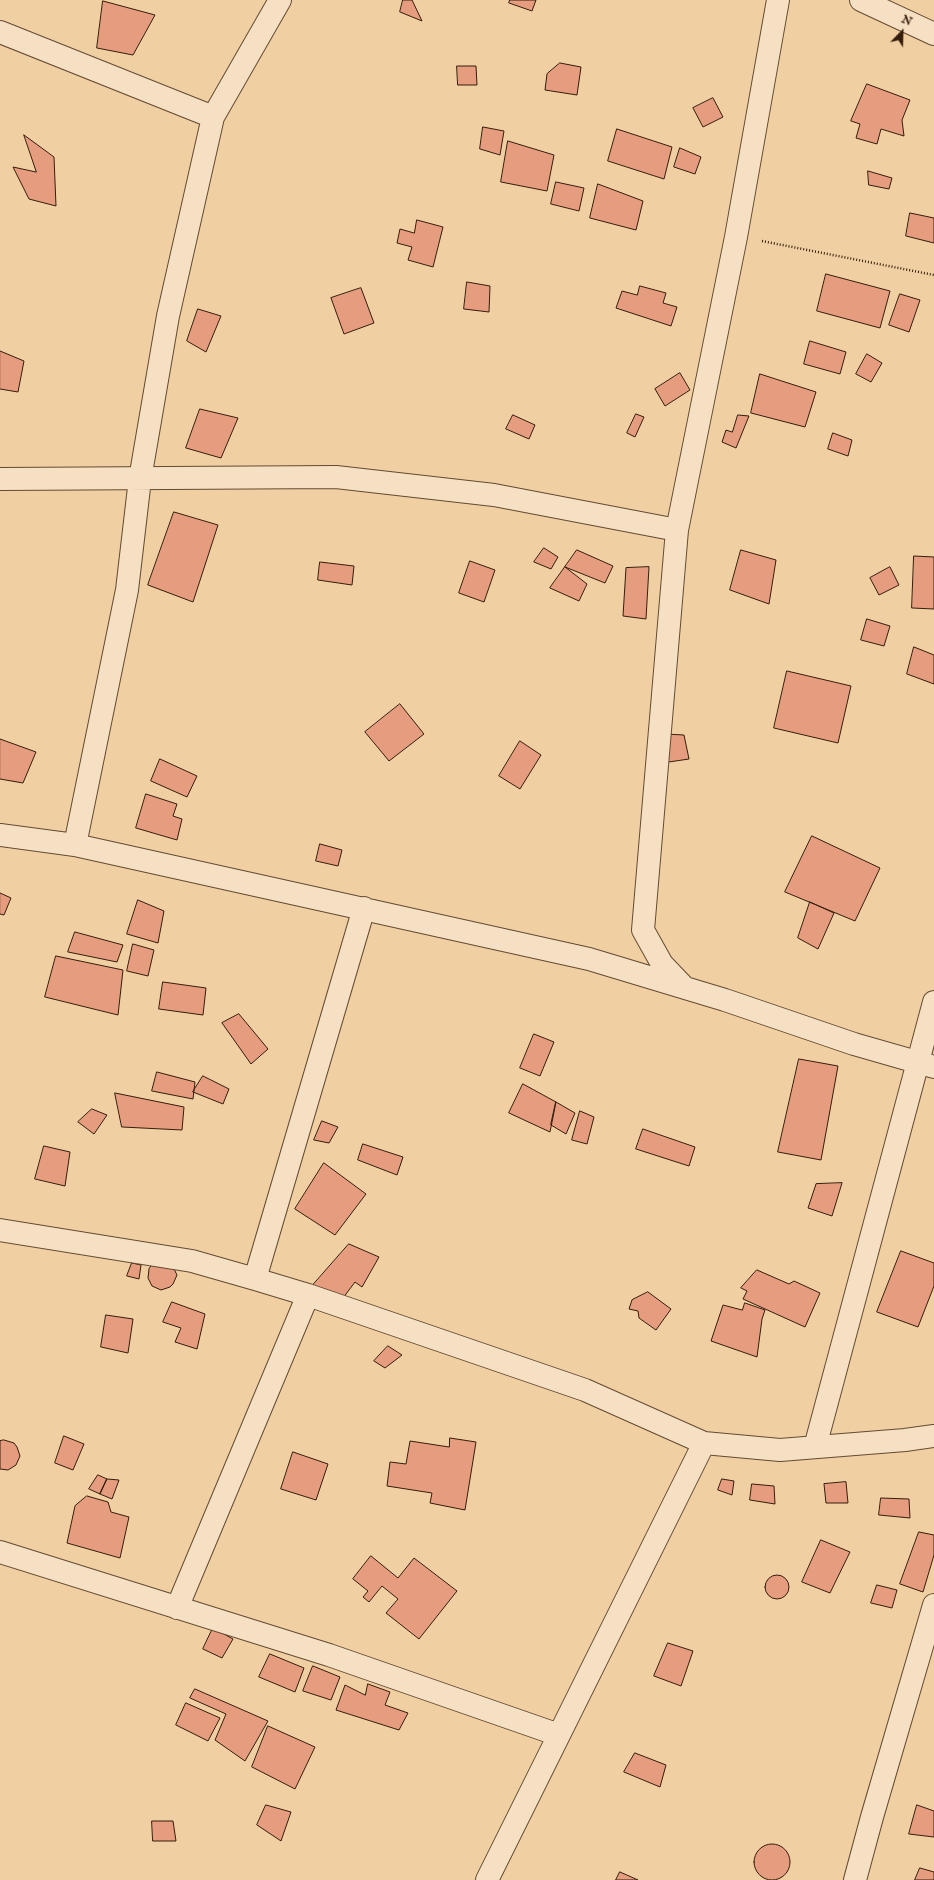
<!DOCTYPE html>
<html>
<head>
<meta charset="utf-8">
<style>
  body { margin:0 }
  #map { position:relative; width:934px; height:1880px; overflow:hidden; background:#f0d0a2; font-family:"IM FELL Double Pica",serif }
  canvas { display:block }
  .north { position:absolute; left:882px; top:12px; width:40px; height:40px; -webkit-text-stroke:3px #f5e0c3; paint-order:stroke; rotate:23deg; font-size:11px; font-weight:700; line-height:16px; text-align:center; color:#351d0d }
  .north::after { content:''; display:block; margin:auto; width:14px; height:18px; background:#351d0d; clip-path:polygon(50% 0,100% 100%,50% 72%,0 100%) }
</style>
</head>
<body>
<div id="map">
<canvas width="934" height="1880"></canvas>
<div class="north">N</div>
</div>
<script>
const ctx = document.querySelector('canvas').getContext('2d');
ctx.lineJoin = 'round';
function fill(path, color) {
  ctx.fillStyle = color;
  ctx.fill(path, 'evenodd');
}
function trace(path, color, width, dash) {
  ctx.strokeStyle = color;
  ctx.lineWidth = width;
  ctx.lineCap = dash ? 'butt' : 'round';
  ctx.setLineDash(dash || []);
  ctx.stroke(path);
}
const building = new Path2D(`
  M403,0H412L422,21L400,12Z
  M510,0H536L532,11L509,3Z
  M103,1L155,15L133,55L97,48Z
  M560,63L581,67L577,95L545,90L547,74Z
  M457,66H476L477,85H458Z
  M867,84L910,100L902,120L904,136L881,129L877,144L856,138L860,124L851,121Z
  M713,98L723,117L703,127L693,108Z
  M483,127L504,131L500,155L480,149Z
  M617,129L672,147L664,179L608,161Z
  M24,135L54,157L56,206L29,199L13,167L36,172Z
  M508,141L554,155L547,191L501,182Z
  M680,148L701,157L695,174L674,167Z
  M868,171L892,178L889,189L869,185Z
  M556,182L584,188L579,211L551,204Z
  M598,184L643,201L636,230L590,218Z
  M910,213L934,218V243L906,236Z
  M417,220L443,227L433,267L408,260L412,247L397,243L400,229L414,233Z
  M826,274L890,291L880,328L817,311Z
  M467,282L490,286L489,312L464,309Z
  M640,286L666,293L663,303L677,307L671,326L616,308L622,291L637,295Z
  M361,288L374,323L344,334L331,298Z
  M900,294L920,300L909,332L889,325Z
  M198,309L221,316L206,352L187,341Z
  M810,341L846,352L840,374L804,364Z
  M0,351L24,361L18,392L0,389Z
  M867,354L882,363L871,382L856,374Z
  M680,373L690,390L665,406L655,389Z
  M760,374L816,392L805,427L751,413Z
  M200,409L238,418L221,458L186,448Z
  M636,414L644,417L635,437L627,433Z
  M513,415L535,425L529,439L506,429Z
  M738,415L749,416L736,448L722,442L726,430L732,432Z
  M833,433L852,440L848,456L828,449Z
  M174,512L218,525L193,602L148,585Z
  M544,548L558,557L551,569L534,562Z
  M577,550L613,566L605,583L565,567Z
  M741,550L776,560L769,604L730,590Z
  M914,556L934,557V609L912,608Z
  M470,561L495,570L484,602L459,593Z
  M320,562L354,566L352,585L318,580Z
  M565,567L587,584L579,601L550,588Z
  M649,567L646,619L623,616L626,568Z
  M890,567L899,585L879,595L870,578Z
  M867,619L890,626L884,646L861,640Z
  M914,647L934,655V684L907,674Z
  M787,671L851,686L838,743L774,728Z
  M400,704L424,734L389,761L365,732Z
  M665,734L684,735L689,759L662,763Z
  M0,739L36,752L23,783L0,779Z
  M520,741L541,755L520,789L499,776Z
  M160,759L197,776L187,797L151,781Z
  M146,794L177,804L173,816L182,819L177,840L136,828Z
  M812,836L880,868L855,921L785,892Z
  M320,844L342,850L338,866L316,861Z
  M0,893L11,898L4,915L0,914Z
  M138,900L164,911L158,943L127,934Z
  M810,902L834,913L818,949L798,938Z
  M75,932L123,945L117,962L68,952Z
  M133,944L154,950L148,976L127,971Z
  M56,956L123,970L118,1015L45,997Z
  M163,982L206,988L203,1015L159,1009Z
  M239,1014L268,1049L251,1064L222,1023Z
  M534,1034L554,1042L540,1076L520,1068Z
  M799,1059L838,1066L821,1160L778,1152Z
  M157,1072L195,1082L193,1099L152,1091Z
  M203,1076L229,1089L223,1104L193,1092Z
  M523,1084L556,1102L550,1132L509,1113Z
  M115,1093L184,1107L182,1130L122,1127Z
  M556,1102L575,1113L566,1134L551,1125Z
  M92,1109L107,1115L94,1134L78,1122Z
  M580,1111L594,1117L587,1144L572,1140Z
  M322,1121L338,1127L329,1143L314,1140Z
  M643,1129L695,1147L689,1166L636,1149Z
  M363,1144L403,1157L397,1175L358,1160Z
  M44,1146L70,1152L65,1186L35,1179Z
  M324,1163L366,1194L335,1235L295,1209Z
  M842,1183L832,1216L808,1208L816,1184Z
  M349,1244L379,1257L362,1287L355,1282L343,1298L313,1285Z
  M901,1251L934,1263V1286L918,1327L877,1312Z
  M132,1263L141,1265L139,1279L127,1276Z
  M152,1265L173,1267L177,1275L173,1284L170,1287L161,1290L152,1286L148,1278L149,1269Z
  M757,1270L789,1284L794,1281L820,1293L805,1327L743,1299L747,1291L741,1288Z
  M648,1292L671,1309L656,1330L639,1318L638,1311L629,1309L632,1300Z
  M172,1302L205,1314L197,1349L175,1342L181,1328L163,1322Z
  M745,1303L765,1310L762,1319L757,1357L711,1341L723,1305L742,1310Z
  M106,1315L133,1319L128,1353L101,1347Z
  M388,1346L402,1355L385,1368L374,1361Z
  M64,1436L84,1444L73,1470L55,1463Z
  M450,1438L476,1442L465,1510L430,1503L432,1493L387,1486L390,1462L406,1464L410,1441L449,1447Z
  M4,1440L14,1443L17,1447L20,1456L16,1465L8,1470L0,1469V1441Z
  M293,1452L328,1464L316,1500L281,1489Z
  M98,1475L107,1479L100,1494L89,1489Z
  M107,1479L119,1480L112,1499L100,1494Z
  M722,1479L734,1481L732,1495L718,1490Z
  M846,1482L848,1503H826L824,1484Z
  M752,1484L774,1486L775,1504L750,1500Z
  M87,1496L108,1502L111,1512L129,1517L120,1558L67,1543L75,1506Z
  M881,1498L909,1499L910,1518L879,1515Z
  M919,1532L934,1535V1555L923,1592L900,1584Z
  M821,1540L850,1552L830,1593L802,1582Z
  M371,1556L398,1578L414,1558L457,1591L419,1639L386,1613L398,1599L382,1586L369,1602L363,1597L368,1591L353,1579Z
  M765 1587a12 12 0 1 1 24 0a12 12 0 1 1-24 0Z
  M877,1585L897,1590L892,1608L871,1603Z
  M213,1628L233,1639L222,1658L203,1649Z
  M668,1643L693,1651L681,1686L654,1676Z
  M270,1654L304,1668L295,1692L259,1677Z
  M313,1666L340,1677L331,1700L303,1691Z
  M368,1684L390,1692L385,1705L408,1713L399,1730L336,1710L345,1685L365,1695Z
  M195,1689L268,1721L245,1761L215,1740L226,1714L190,1698Z
  M186,1703L220,1718L208,1741L176,1725Z
  M268,1726L315,1747L295,1789L252,1767Z
  M635,1753L666,1765L660,1787L624,1772Z
  M266,1805L291,1812L281,1841L257,1825Z
  M917,1805L934,1811V1837L909,1834Z
  M152,1821H173L176,1841H153Z
  M754 1862a18 18 0 1 1 36 0a18 18 0 1 1-36 0Z
  M920,1868L934,1872V1880H915Z
  M620,1872L638,1880H616Z`);
const path = new Path2D(`
  M762,241L934,275`);
const street = new Path2D(`
  M861,0L934,34
  M0,32L213,117
  M0,479L336,477L494,495L677,530
  M0,835L75,845L589,959L725,1000L854,1044L934,1067
  M75,845L127,590L140,479L168,316L213,117L280,0
  M683,986L662,964L643,930L677,530L736,237L778,0
  M0,1230L192,1261L255,1279L308,1295L585,1390L704,1443L780,1450L905,1440L934,1436
  M255,1279L364,908
  M815,1447L934,1002
  M0,1552L329,1655L559,1735
  M177,1608L308,1295
  M487,1880L704,1443
  M855,1880L872,1817L934,1605`);
fill(building, '#e69c7e');
trace(building, '#351d0d', 1);
trace(street, '#644a32', 24);
trace(path, '#351d0d', 2.5, [1, 2]);
trace(street, '#f5e0c3', 22);
</script>
</body>
</html>
